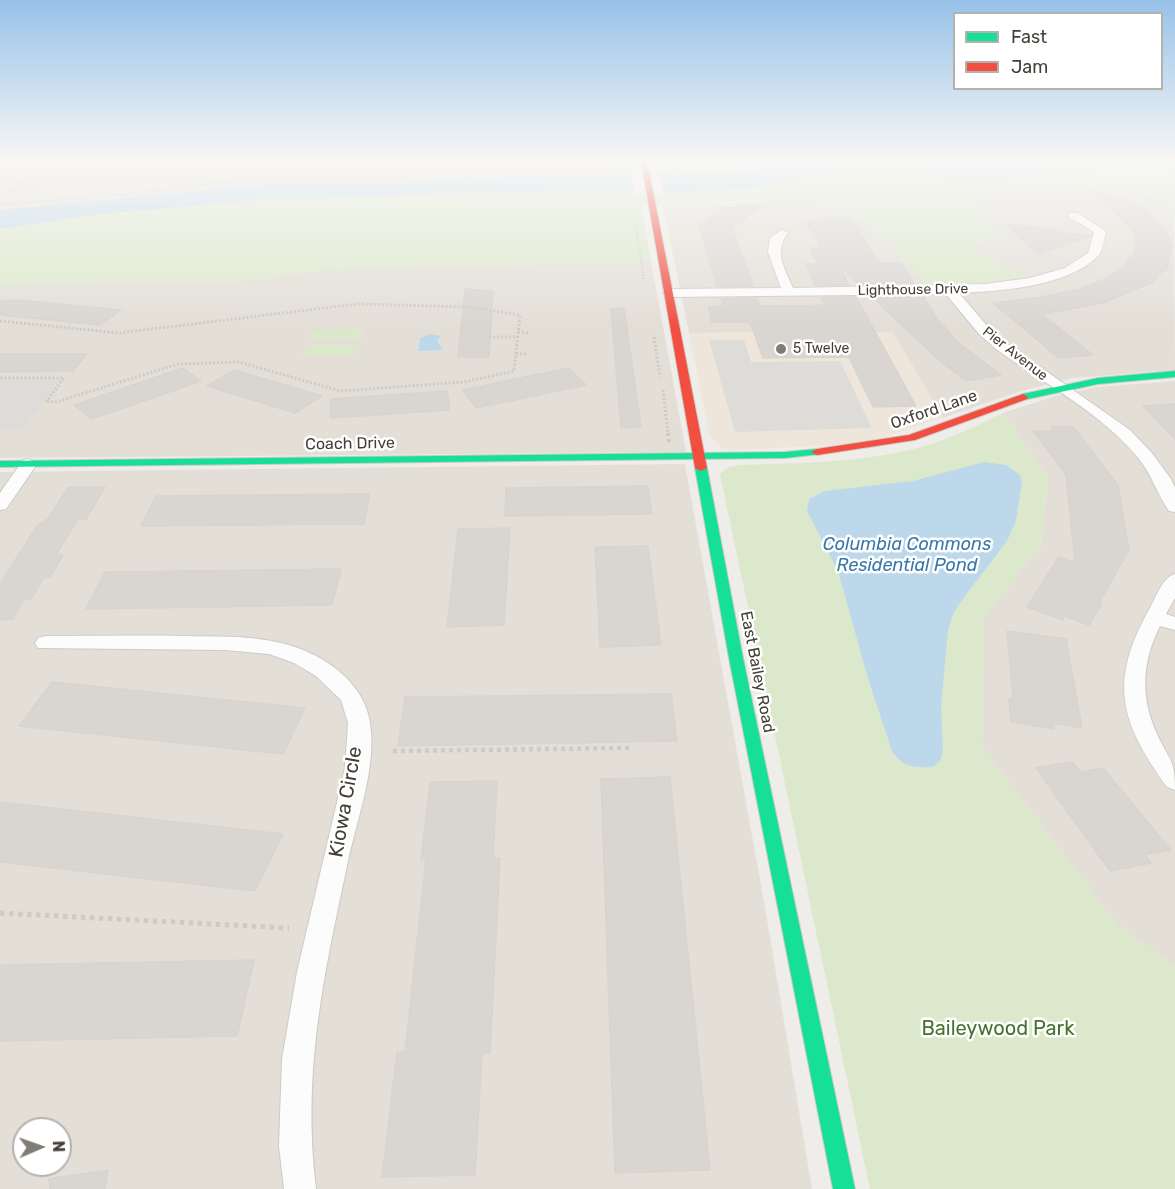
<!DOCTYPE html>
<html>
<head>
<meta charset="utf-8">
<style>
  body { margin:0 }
  #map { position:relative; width:1175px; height:1189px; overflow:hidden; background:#efede9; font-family:Rubik,sans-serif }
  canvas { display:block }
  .legend { position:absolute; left:953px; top:12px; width:210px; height:78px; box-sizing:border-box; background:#fff; border:2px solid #b4b2af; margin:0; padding:8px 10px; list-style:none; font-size:18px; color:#443f36 }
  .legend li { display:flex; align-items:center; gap:12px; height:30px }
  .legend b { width:30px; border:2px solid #b4b2af }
  .north { position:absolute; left:12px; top:1117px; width:60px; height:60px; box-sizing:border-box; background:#fff; border:2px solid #b4b2af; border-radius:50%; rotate:88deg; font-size:16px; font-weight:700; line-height:24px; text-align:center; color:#443f36 }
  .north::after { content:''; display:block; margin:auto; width:21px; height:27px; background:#807c75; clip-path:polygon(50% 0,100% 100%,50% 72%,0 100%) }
</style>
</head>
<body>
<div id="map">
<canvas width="1175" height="1189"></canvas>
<ul class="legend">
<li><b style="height:8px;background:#16e098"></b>Fast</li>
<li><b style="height:8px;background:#f24e42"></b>Jam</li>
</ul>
<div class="north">N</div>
</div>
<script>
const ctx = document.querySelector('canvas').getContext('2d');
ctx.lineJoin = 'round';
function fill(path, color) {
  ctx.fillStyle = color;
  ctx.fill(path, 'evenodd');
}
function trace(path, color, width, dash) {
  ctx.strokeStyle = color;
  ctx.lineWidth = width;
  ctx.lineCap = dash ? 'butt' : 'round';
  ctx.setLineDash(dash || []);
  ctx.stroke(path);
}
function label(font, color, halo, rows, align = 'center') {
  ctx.font = font + ' Rubik,sans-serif';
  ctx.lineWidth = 5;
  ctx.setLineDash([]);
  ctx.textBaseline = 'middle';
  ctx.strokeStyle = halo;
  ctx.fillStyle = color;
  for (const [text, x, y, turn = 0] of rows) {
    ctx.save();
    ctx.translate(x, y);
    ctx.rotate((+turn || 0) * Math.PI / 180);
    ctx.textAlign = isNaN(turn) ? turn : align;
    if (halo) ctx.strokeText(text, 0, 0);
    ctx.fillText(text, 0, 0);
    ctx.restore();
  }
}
const residential = new Path2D(`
  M0,161H636L638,171L604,175L431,179L368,184L273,183L0,210Z
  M1031,185L1153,195L1174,213L1175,370L1072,378L1018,392L943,418L892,332L689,333L663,206L990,192Z
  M651,261L686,452L0,458V285L251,280L323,270Z
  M1175,381V966L1117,925L982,747L983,617L1041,545L1048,478L1003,413L1052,397L1096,387Z
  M685,464L766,913L812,1189H0V472ZM24,1129H60V1165H24Z`);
const commercial = new Path2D(`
  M651,161H762L766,167L724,173L670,175L654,171Z
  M893,332L943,418L884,437L832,445L735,450L721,448L710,437L689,333Z`);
const green = new Path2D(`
  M762,161H1175V216L1153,195L1031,185L990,192L972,207L999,232L972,250L1031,278L1000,283L926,287C907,257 869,218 833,209C774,193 704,206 642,206L651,261L323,270L251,280L0,285V219L215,194L743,181L765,167Z
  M364,329L361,339L309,340L313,330Z
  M307,345H360L356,356H302Z
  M1003,413L1048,478L1041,545L983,618L982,747L1117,925L1175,966V1189H870L720,474L729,467L741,465C801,463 863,463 921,447C949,439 976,426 1003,413Z`);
const parking = new Path2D(`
  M709,340H744L751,362L840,361L872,428L735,432Z
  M0,379H62V380L23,430H0Z`);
const water = new Path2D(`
  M859,161H1161L976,180L893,170L843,173L795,177L750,188L692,192L565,191L269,199L101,214L0,229V210L273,183L368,184L458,178L604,175L659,171L670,175L724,173L778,166Z
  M430,334L441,336L437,341L443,350L418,351L420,338Z
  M984,462L1006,465L1020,475L1022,482L1016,520L1007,541L965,596L954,612L948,630L941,707L943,751L940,761L933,767C915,768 902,767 892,751L867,675L838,571L807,511L809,499L825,491L913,481Z`);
const pier = new Path2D(`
  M630,169H657L664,195L634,194Z`);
const building = new Path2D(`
  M114,163L95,182L44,183L32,193L8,194L39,164Z
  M177,163L164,183H142L156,164Z
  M1093,190L1147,209L1167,233L1171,246L1167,269L1158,275L1153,282L1103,303L1042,314L1093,355L1059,358L993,303L1042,297L1080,289L1103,280L1125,266L1135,251V232Z
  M764,205L732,228L753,286H717L699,225L724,208Z
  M844,217L855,224L878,263H901L914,283L859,284L838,264L849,285H815L806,264H818L810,248H822L806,222Z
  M1006,224L1057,230L1056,232L1091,236L1037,254Z
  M465,289L493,291L489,357H458Z
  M856,297L916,406L873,407L849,357L763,358L750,322H712L708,307L724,306L721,299L757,298L760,306H800L824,305L821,298Z
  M872,297H923L938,320L958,342L1001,375L966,381L942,363Z
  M19,300L121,310L100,325L0,315V301Z
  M624,308L641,427L621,428L611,309Z
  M0,354H87L73,371L0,372Z
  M183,368L201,381L92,419L74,405Z
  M569,368L586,385L477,408L462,390Z
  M235,370L322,396L295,413L207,386Z
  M447,391L450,410L330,418L331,399Z
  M1175,404V439L1143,406Z
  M1051,427H1073L1118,485L1129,550L1099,603L1102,604L1089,625L1062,615L1063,620L1027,607L1059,557L1075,563L1066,475L1033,431H1054Z
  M648,486L652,514L505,516L506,488Z
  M68,487H105L86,519H78L56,555H63L50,577H44L31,599H24L13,619L0,620V584L37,526L48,519Z
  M370,494L364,524L141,526L156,496Z
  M510,528L504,625L447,627L458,529Z
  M648,546L661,645L600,647L595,547Z
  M341,569L332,605L86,609L105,572Z
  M1007,631L1066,639L1082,728L1054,723V729L1011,722L1009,698H1013Z
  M52,682L305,708L283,754L19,726Z
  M671,694L677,741L398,746L405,697Z
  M1072,762L1080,772L1103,768L1171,850L1145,855L1151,863L1110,871L1036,768Z
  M670,777L710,1170L615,1173L601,779Z
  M497,781L493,858H500L490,1053H482L475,1175L382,1177L397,1052H405L426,860H421L430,782Z
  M0,802L283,834L255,891L0,862Z
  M254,960L237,1036L0,1041V965Z
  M108,1170L105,1189H50L49,1179Z`);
const pathFar4 = new Path2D(`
  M492,171H495
  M0,205L138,193L251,179L353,180L617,171L629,166
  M635,224L644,279`);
const pathFar3 = new Path2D(`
  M0,321L119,333L357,304L469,307L520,315L514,371L464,382L340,391L239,362L178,364L56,402L47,401L64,378H0
  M518,332L528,333
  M489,337H517
  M654,337L660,377
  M516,354H527
  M663,390L668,434`);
const pathFar2 = new Path2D(`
  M668,433L669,442`);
const pathFar1 = new Path2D(`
  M393,751L630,748`);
const path = new Path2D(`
  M0,913L289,928`);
const lane = new Path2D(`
  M642,161H742L739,163L644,164Z`);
const street = new Path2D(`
  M1069,213H1077L1106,231C1104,239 1103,252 1097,257C1066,287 1000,291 959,293L989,328L1006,343L1130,430L1151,452L1171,479L1175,488V512L1169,511C1157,494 1152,475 1139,459C1101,412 1044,384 996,349L979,334L946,294L669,297L663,293L669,289L781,288L768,252L770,238L782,230L788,233C773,251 785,269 793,288L985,284L1030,278L1065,268L1088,253L1094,232L1069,217Z
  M29,459L37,464L6,509L0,510V493L23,460Z
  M1175,574V598L1166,614L1175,617V630L1160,626C1142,662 1140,696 1157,734C1169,761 1175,757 1175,790L1167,787C1118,719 1109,680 1151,606C1157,595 1163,577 1175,574Z
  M45,636C92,636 139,635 186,636C223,637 262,635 298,648C331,660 365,686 370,723C377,769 356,821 347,866C323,978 302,1074 316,1189H284L279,1146L282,1059L297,972L345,768L348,723L341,700L316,676L294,663L269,654L225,650L38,648L35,643L38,638Z`);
const fast = new Path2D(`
  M1175,371V377L1098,384L1023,400L1018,397L1023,394L1098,378Z
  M817,449L821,450V454L785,458L0,467V461L785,452Z
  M701,465L707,468L743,658L855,1189H833L729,658L695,468Z`);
const jam = new Path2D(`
  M641,161H647L707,468L701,471L695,468Z
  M1023,394L1028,397L1027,399L915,440L817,455L811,452L817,449L909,435Z`);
const markers = [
  [781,349,6,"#807c75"]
];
const farStreetnames = [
  ["Lighthouse Drive",913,290,-1],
  ["Pier Avenue",1015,354,38]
];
const farPoinames = [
  ["5 Twelve",793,349]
];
const streetNames = [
  ["Oxford Lane",934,410,-19],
  ["Coach Drive",350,444,-1],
  ["East Bailey Road",757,672,79]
];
const waterNames = [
  ["Columbia Commons",907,545],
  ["Residential Pond",907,566]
];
const nearStreetnames = [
  ["Kiowa Circle",346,802,-80]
];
const nearParknames = [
  ["Baileywood Park",998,1029]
];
fill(residential, '#e3dfd7');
fill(commercial, '#eee6da');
fill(green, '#dce8cb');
fill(parking, '#dedcd9');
fill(water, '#bdd8ea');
fill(pier, '#efede9');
fill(building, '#d9d6d2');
trace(building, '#d7d4cf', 1.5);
trace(lane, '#cdcbc7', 3);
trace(street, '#cdcbc7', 2);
trace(fast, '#cecac1', 2);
trace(jam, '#cecac1', 2);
trace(pathFar4, '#cdcbc7', 2, [1.5, 1.5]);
trace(pathFar3, '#cdcbc7', 3, [2, 2]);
trace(pathFar2, '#cdcbc7', 4, [3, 3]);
trace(pathFar1, '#cdcbc7', 4.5, [4, 4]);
trace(path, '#cdcbc7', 5, [4.5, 4.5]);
fill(lane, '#fdfcfc');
fill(street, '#fdfcfc');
fill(fast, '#16e098');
fill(jam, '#f24e42');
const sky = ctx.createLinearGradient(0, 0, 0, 327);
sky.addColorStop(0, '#97c2e9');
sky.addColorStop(0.49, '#f8f7f5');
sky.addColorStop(1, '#f8f7f500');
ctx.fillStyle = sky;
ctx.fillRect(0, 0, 1175, 327);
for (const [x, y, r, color] of markers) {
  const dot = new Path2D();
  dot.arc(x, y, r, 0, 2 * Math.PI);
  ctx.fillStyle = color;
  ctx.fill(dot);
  trace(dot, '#fff', 2);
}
label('14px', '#443f36', '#fff', farStreetnames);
label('14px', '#443f36', '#fff', farPoinames, 'left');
label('16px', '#443f36', '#fff', streetNames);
label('italic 18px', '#3778a8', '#fff', waterNames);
label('20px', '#443f36', '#fff', nearStreetnames);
label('20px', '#47722e', '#fff', nearParknames);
</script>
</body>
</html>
